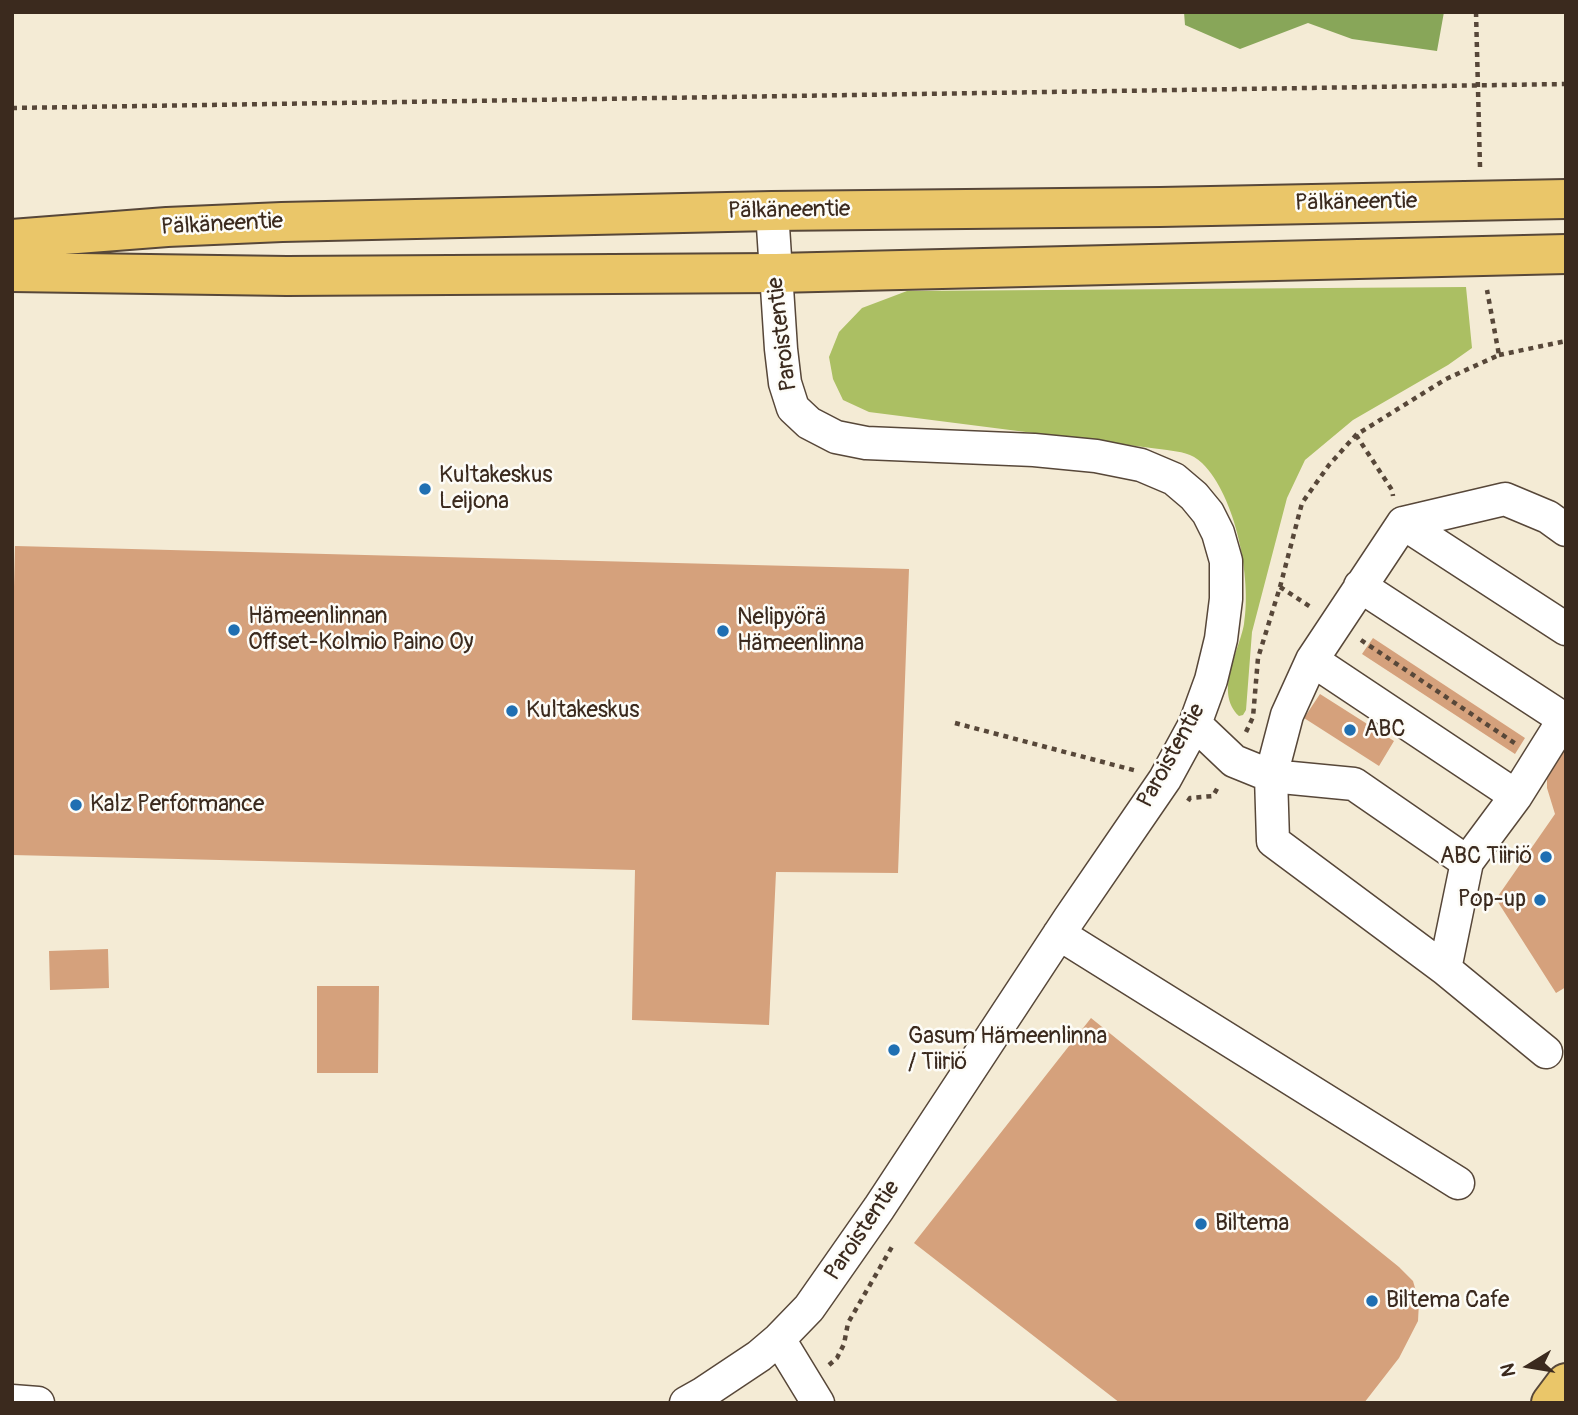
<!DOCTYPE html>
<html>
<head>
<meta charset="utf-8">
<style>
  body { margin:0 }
  #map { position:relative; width:1578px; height:1415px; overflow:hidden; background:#f4ebd5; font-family:Pangolin,sans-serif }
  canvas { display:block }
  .frame { position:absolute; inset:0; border:14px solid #3b2a1e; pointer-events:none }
  .north { position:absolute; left:1494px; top:1331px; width:70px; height:70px; -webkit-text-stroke:5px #fdfcf7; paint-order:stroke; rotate:259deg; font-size:19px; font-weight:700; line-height:28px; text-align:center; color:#3b2a1e }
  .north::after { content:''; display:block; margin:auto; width:24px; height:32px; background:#3b2a1e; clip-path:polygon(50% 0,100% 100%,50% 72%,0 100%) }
</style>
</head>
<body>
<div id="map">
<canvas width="1578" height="1415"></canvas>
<div class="frame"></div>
<div class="north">N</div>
</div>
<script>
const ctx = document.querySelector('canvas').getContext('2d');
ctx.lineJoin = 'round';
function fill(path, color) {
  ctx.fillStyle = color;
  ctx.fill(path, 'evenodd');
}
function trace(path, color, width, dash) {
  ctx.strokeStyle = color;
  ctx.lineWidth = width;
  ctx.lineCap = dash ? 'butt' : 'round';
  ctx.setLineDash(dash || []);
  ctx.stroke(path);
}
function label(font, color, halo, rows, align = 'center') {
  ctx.font = font + ' Pangolin,sans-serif';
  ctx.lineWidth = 5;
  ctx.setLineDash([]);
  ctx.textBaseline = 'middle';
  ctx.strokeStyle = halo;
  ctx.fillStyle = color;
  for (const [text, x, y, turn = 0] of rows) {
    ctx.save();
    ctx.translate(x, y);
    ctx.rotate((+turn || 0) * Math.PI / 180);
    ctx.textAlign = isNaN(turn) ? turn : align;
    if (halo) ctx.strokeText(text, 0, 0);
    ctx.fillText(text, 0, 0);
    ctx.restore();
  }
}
const green = new Path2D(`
  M1466,287L1472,348L1448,365L1353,420L1305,460L1287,498L1252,632L1246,710L1243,715L1239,716C1214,692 1239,652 1244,624C1252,579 1236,496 1202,463C1192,453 1180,452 1167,450L869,412L843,400L833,379L829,357L839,332L862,308L907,291Z`);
const forest = new Path2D(`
  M1184,12H1444L1437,51L1352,39L1308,23L1240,49L1185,25Z`);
const building = new Path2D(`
  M15,546L909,569L898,873L776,872L769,1025L632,1020L635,870L12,855V668Z
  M1373,638L1525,738L1515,754L1362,654Z
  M1320,694L1394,741L1379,766L1304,718Z
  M1566,749V987L1556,993L1496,899L1555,814L1547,788V776L1559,754Z
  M108,949L109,988L50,990L49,951Z
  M317,986H379L378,1073H317Z
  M1091,1018L1399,1267L1413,1281L1419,1302L1418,1321L1399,1358L1364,1403H1120L914,1243Z`);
const path = new Path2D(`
  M1476,12L1480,167
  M12,108L1566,84
  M1499,355L1566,341
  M1356,435L1392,490L1393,496
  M1280,587L1312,608
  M1361,640L1516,744
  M955,723L1137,771
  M1246,732L1253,717L1258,658L1280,587L1302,503L1329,465L1356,435L1446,379L1499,355L1487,290
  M1188,801L1190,798L1213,796L1218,787
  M829,1365L837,1358L844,1344L848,1323L893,1245`);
const minor = new Path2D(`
  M1403,523L1566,629
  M1360,586L1564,719
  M1312,660L1516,796
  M1195,724L1234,761L1271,776L1354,784L1467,862L1516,796L1566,716
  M1059,934L1458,1183
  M1445,969L1467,862
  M1546,1052L1445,969L1273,841L1271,776L1287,715L1312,660L1403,523L1505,499L1548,517L1566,530
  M779,1339L818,1403
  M12,1401L38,1403
  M686,1403L702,1394L759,1356L779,1339L809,1308L879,1208L1069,919L1165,779L1195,724L1211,680L1221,639L1226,599V561L1218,533L1208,513L1194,496L1174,479L1141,465L1096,456L1034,450L866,443L836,437L809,423L793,408L785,383L781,349L772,211`);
const major = new Path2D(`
  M12,239L167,227L282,222L772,211L1160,207L1566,199
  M12,272L287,276L776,273L1566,254`);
const highway = new Path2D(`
  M1551,1403L1566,1383`);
const markers = [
  [425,489,7,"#1f6fb2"],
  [234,630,7,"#1f6fb2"],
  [723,631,7,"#1f6fb2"],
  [512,711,7,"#1f6fb2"],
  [1350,730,7,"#1f6fb2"],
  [76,805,7,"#1f6fb2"],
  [1546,857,7,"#1f6fb2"],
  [1540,900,7,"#1f6fb2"],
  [894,1050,7,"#1f6fb2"],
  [1201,1224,7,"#1f6fb2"],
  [1372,1301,7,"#1f6fb2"]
];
const streetNames = [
  ["Pälkäneentie",1356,203,-1],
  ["Pälkäneentie",789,211,-1],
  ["Pälkäneentie",222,225,-3],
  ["Paroistentie",783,334,-97],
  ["Paroistentie",1172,756,-61],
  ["Paroistentie",863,1231,-56]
];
const poiNames = [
  ["Kultakeskus",439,476],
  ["Leijona",439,502],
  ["Hämeenlinnan",248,617],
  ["Offset-Kolmio Paino Oy",248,643],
  ["Nelipyörä",737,618],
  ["Hämeenlinna",737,644],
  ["Kultakeskus",526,711],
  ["ABC",1364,730],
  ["Kalz Performance",90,805],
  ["ABC Tiiriö",1532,857,"right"],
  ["Pop-up",1526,900,"right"],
  ["Gasum Hämeenlinna",908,1037],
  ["/ Tiiriö",908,1063],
  ["Biltema",1215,1224],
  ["Biltema Cafe",1386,1301]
];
fill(green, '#abbf63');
fill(forest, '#88a659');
fill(building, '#d5a17c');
trace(minor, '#574739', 35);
trace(major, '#574739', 42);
trace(highway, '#574739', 42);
trace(path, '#574739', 4.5, [5, 5]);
trace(minor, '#fff', 32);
trace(major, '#eac669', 38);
trace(highway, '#eac669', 38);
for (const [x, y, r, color] of markers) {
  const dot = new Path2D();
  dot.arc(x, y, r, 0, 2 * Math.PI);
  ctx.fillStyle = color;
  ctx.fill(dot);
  trace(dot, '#fdfcf7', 2.5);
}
label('23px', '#3b2a1e', '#fdfcf7', streetNames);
label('23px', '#3b2a1e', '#fdfcf7', poiNames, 'left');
</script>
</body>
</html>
